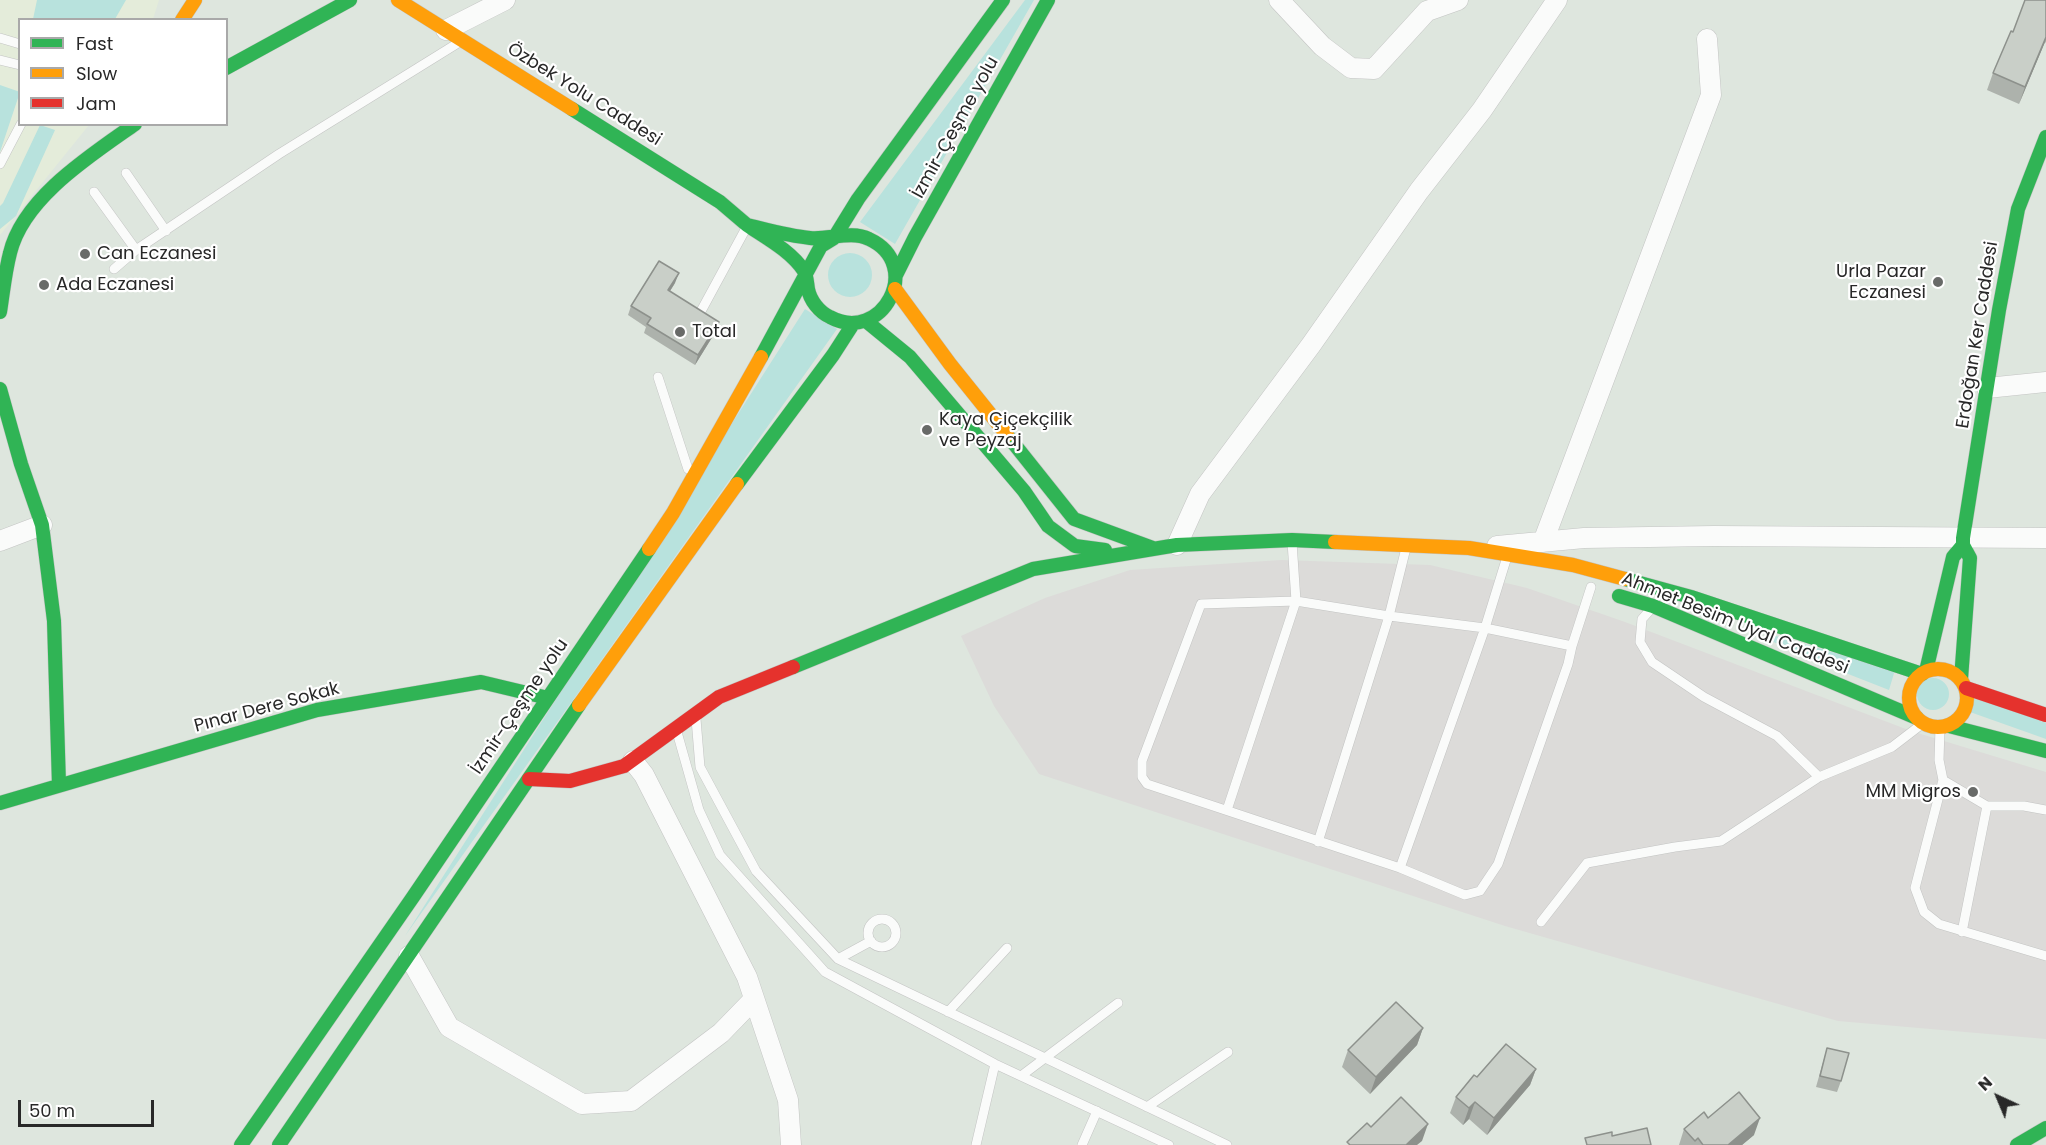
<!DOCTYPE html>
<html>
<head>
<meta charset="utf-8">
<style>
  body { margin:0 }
  #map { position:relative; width:2046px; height:1145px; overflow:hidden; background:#dee6de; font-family:Poppins,sans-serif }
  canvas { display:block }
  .legend { position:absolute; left:18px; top:18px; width:210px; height:108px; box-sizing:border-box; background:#fff; border:2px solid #a9a9a9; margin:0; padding:8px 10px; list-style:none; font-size:18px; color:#282828 }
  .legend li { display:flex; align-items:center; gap:12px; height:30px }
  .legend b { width:30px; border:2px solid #a9a9a9 }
  .north { position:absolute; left:1968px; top:1067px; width:60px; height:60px; -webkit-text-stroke:4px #fff; paint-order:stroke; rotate:316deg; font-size:16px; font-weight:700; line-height:24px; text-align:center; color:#282828 }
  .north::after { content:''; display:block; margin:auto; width:21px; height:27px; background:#282828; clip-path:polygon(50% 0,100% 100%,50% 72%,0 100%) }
  .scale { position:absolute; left:18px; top:1100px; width:136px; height:27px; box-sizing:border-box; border:3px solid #282828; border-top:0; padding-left:8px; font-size:18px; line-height:21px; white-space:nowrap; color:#282828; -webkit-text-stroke:4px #fff; paint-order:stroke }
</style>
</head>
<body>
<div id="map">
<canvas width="2046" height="1145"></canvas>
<ul class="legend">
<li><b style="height:8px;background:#30b455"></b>Fast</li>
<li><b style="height:8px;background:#ff9f0a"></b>Slow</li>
<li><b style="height:8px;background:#e5322d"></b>Jam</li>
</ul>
<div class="north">N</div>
<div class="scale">50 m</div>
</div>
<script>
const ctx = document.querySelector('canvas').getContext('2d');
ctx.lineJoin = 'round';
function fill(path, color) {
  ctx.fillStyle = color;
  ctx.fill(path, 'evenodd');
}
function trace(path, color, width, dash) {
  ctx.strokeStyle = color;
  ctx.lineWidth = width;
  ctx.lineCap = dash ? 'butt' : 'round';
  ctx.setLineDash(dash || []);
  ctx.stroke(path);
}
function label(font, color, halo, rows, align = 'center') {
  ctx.font = font + ' Poppins,sans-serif';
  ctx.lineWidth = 4.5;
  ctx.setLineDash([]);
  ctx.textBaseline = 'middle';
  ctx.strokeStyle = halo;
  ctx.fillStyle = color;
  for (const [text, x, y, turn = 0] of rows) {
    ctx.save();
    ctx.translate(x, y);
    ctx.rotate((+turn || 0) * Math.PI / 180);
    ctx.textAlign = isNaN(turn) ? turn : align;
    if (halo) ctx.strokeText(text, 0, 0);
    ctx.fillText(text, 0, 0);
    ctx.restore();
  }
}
const industrial = new Path2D(`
  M1281,560L1430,565L1527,588L1625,622L1911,731L2046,772V1039L1838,1021L1505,926L1039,774L994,706L961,636L1045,598L1130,570Z`);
const medical = new Path2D(`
  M0,0H159L153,19L20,20V124L89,125L0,235Z`);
const green = new Path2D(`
  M37,0H126L115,19H33Z
  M1025,0H1034L895,244L860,222Z
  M0,85L20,92L0,152Z
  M40,125L55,130L16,216L0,229V206L3,203Z
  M828 275a22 22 0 1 1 44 0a22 22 0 1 1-44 0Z
  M805,309L837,329L405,936Z
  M1769,634L1895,670L1889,690L1815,661L1767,639Z
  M1917 694a16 16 0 1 1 32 0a16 16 0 1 1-32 0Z
  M1975,695L2046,723V739L1970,712Z`);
const lane = new Path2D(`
  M0,38L20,44
  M0,60L20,65
  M0,164L21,124
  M126,173L166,231
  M94,192L136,250
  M114,269L136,250L279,154L458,43
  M700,313L745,230
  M658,377L688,469
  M1296,601L1389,616L1485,628L1572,646L1568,664L1498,864L1480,891L1465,895L1400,868L1147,784L1142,777V761L1201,604Z
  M1651,609L1642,619L1640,642L1652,662L1704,697L1777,736L1819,777
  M1572,646L1591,587
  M696,719L700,767L756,871L838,959L1227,1145
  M1940,728L1939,760L1943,780L1987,806H2024L2046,810
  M677,732L699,810L720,855L825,972L995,1064L1169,1145
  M1943,780L1915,888L1924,912L1939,924L2046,956
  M1227,810L1296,601L1292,542
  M1318,842L1389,616L1406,548
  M1400,868L1485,628L1506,560
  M868 933a14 14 0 1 1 28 0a14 14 0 1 1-28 0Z
  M1541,922L1587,863L1675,847L1721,841L1819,777L1892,747L1922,724
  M1962,932L1987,806
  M838,959L871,941
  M948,1012L1007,948
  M1021,1076L1118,1003
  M1147,1107L1228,1052
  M976,1145L995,1064
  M1082,1145L1097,1111`);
const street = new Path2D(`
  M1279,0L1322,46L1351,68L1374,69L1427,11L1458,0
  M446,30L505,0
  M1987,388L2046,382
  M0,541L42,525
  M1543,542L1711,95L1707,39
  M1177,545L1200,494L1311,345L1419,191L1482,110L1557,0
  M1497,546L1584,538L1714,536L2046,538
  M633,761L644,775L747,977L788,1100L791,1145
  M409,956L449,1027L582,1104L631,1101L721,1033L754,999`);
const fast = new Path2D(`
  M226,68L350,0
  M572,109L720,202L747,225
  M747,225C768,230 789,236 810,238C829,240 851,230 869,239C925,265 882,345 830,317C819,312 810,300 808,289C807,283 807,276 804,271C791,251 766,238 747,225Z
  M896,275L915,237L1048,0
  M0,312C3,293 5,272 10,253C23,198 91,155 135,124
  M866,321L910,357L1024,491L1048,526L1075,546L1105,550
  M761,357L821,246L834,238L858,199L1003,0
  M0,389L21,464L42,525L54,621L59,785
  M1007,435L1074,519L1153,548
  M737,484L833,355L853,324
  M1625,579L1691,597L1922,674
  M1619,596L1653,606L1917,718
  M793,667L1033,569L1177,545L1292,540L1335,542
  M1926,671L1953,557L1963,545
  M1961,679L1970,558L1963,545V538L1999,310L2018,209L2046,137
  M1949,726L2046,751
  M0,803L317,710L481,682L548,698
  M241,1145L413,897L649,549
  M279,1145L579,705
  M2017,1145L2046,1128`);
const slow = new Path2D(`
  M398,0L572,109
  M182,20L195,0
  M895,289L950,364L1007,435
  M1335,542L1469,548L1573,565L1625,579
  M649,549L673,513L761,357
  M1909 698a29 29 0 1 1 58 0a29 29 0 1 1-58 0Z
  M579,705L737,484`);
const jam = new Path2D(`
  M1966,688L2046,715
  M529,779L570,781L624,766L719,697L793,667`);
const wall = new Path2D(`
  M2046,0V43L2045,42L2019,104L1987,90L1993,73Z
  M675,283L670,291L716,331L695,365L644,333L646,327L628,315L631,306Z
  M1423,1028L1417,1045L1370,1094L1342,1067L1348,1050Z
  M1827,1048L1841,1081L1837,1092L1816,1087Z
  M1536,1069L1530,1085L1487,1135L1469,1119L1463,1125L1450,1113L1456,1097L1477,1077Z
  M1708,1118L1754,1135L1742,1145H1679L1684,1129Z`);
const shadedWall = new Path2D(`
  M2046,37L2045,42L2019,104L2025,87Z
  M679,273L675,283L665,299L668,290Z
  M719,322L716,331L695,365L698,355Z
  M1423,1028L1417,1045L1370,1094L1376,1077Z
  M1536,1069L1530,1085L1487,1135L1494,1118Z
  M1475,1102L1469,1119L1463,1125L1469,1108Z
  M1760,1118L1754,1135L1742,1145H1728Z
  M1428,1124L1422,1141L1417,1145H1406Z`);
const building = new Path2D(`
  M2025,0H2046V37L2025,87L1993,73L2011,31L2013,32Z
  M659,261L679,273L668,290L719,322L698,355L647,324L651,318L631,306Z
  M1396,1002L1423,1028L1376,1077L1348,1050Z
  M1506,1044L1536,1069L1494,1118L1475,1102L1469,1108L1456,1097L1474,1075L1477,1077Z
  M1827,1048L1849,1053L1841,1081L1820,1076Z
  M1739,1092L1760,1118L1728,1145H1703L1698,1138L1695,1141L1684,1129L1704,1112L1708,1118Z
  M1401,1097L1428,1124L1406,1145H1350L1347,1142L1367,1123L1371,1127Z
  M1647,1128L1651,1145H1587L1585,1138L1612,1132V1136Z`);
const markers = [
  [85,254,6,"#686a68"],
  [1938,282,6,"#686a68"],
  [44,285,6,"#686a68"],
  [680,332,6,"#686a68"],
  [927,430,6,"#686a68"],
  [1973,792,6,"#686a68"]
];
const streetNames = [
  ["Özbek Yolu Caddesi",584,95,32],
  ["İzmir-Çeşme yolu",956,128,-61],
  ["Erdoğan Ker Caddesi",1978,335,-81],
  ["Ahmet Besim Uyal Caddesi",1735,624,22],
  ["İzmir-Çeşme yolu",520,707,-56],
  ["Pınar Dere Sokak",267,708,-15]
];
const poiNames = [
  ["Can Eczanesi",97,254],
  ["Urla Pazar",1926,272,"right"],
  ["Eczanesi",1926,293,"right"],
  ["Ada Eczanesi",56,285],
  ["Total",692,332],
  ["Kaya Çiçekçilik",939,420],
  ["ve Peyzaj",939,441],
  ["MM Migros",1961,792,"right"]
];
fill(industrial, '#dcdbd9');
fill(medical, '#e4ecda');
fill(green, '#b8e2dd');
trace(lane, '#c3c4c3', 10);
trace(street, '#c3c4c3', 21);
trace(fast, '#c3c4c3', 15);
trace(slow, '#c3c4c3', 15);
trace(jam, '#c3c4c3', 15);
trace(lane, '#fafbfa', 9);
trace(street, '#fafbfa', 20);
trace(fast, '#30b455', 14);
trace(slow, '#ff9f0a', 14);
trace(jam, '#e5322d', 14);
fill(wall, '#adb2ac');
fill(shadedWall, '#8d918c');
fill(building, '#c9cfc8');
trace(building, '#8d918c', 1.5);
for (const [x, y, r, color] of markers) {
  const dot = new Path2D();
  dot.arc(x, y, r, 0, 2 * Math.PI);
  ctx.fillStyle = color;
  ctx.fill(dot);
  trace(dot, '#fff', 2);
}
label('18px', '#282828', '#fff', streetNames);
label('18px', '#282828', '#fff', poiNames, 'left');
</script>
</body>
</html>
